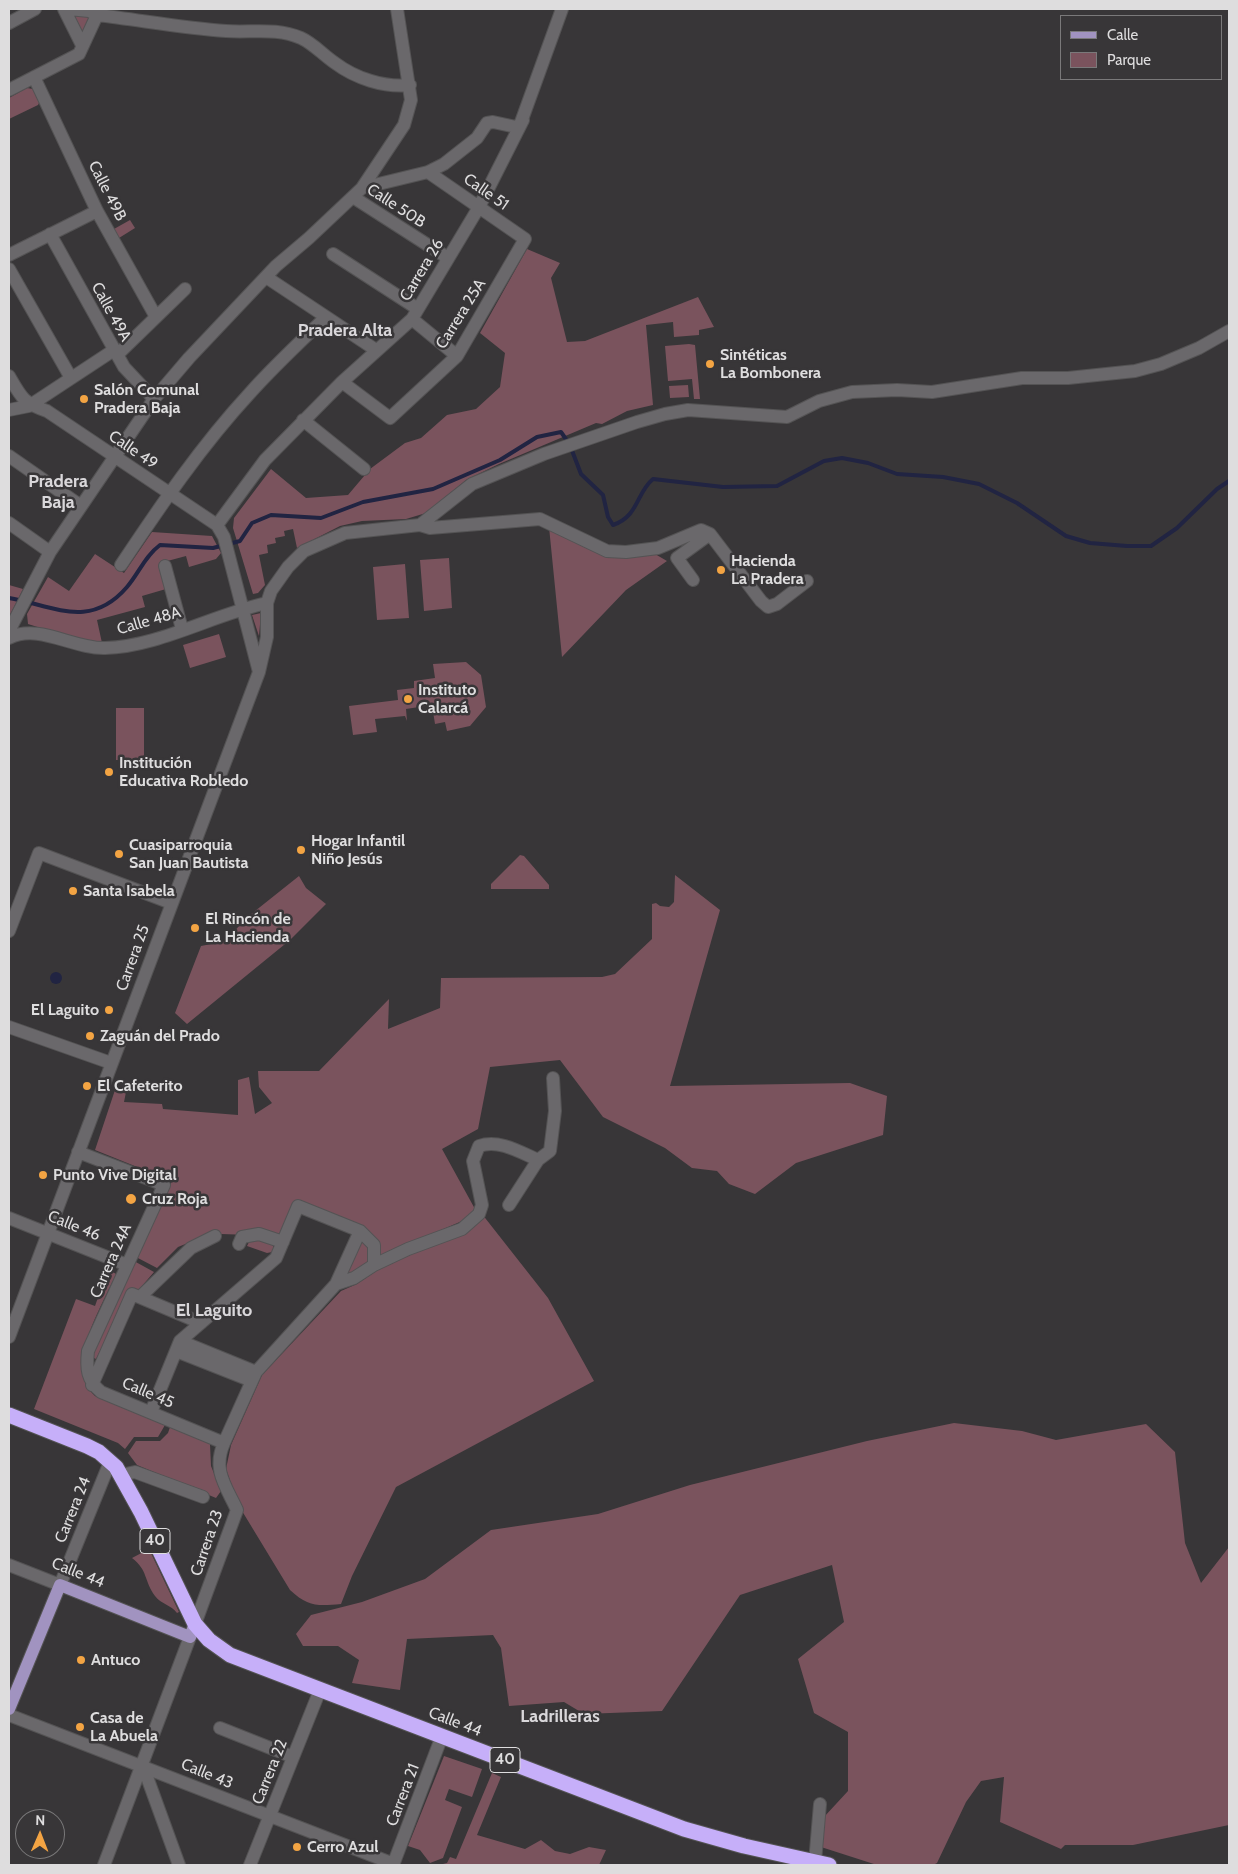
<!DOCTYPE html>
<html>
<head>
<meta charset="utf-8">
<style>
  body { margin:0 }
  #map { position:relative; width:1238px; height:1874px; overflow:hidden; background:#383638; font-family:Cabin,sans-serif }
  canvas { display:block }
  .frame { position:absolute; inset:0; border:10px solid #deddde; pointer-events:none }
  .legend { position:absolute; left:1060px; top:15px; width:162px; height:65px; box-sizing:border-box; background:#383638; border:1px solid #7a797a; margin:0; padding:6px 9px; list-style:none; font-size:15px; color:#deddde }
  .legend li { display:flex; align-items:center; gap:10px; height:25px }
  .legend b { width:25px; border:1px solid #7a797a }
  .north { position:absolute; left:15px; top:1809px; width:50px; height:50px; box-sizing:border-box; background:#383638; border:1px solid #7a797a; border-radius:50%; rotate:1deg; font-size:14px; font-weight:700; line-height:20px; text-align:center; color:#deddde }
  .north::after { content:''; display:block; margin:auto; width:18px; height:22px; background:#f3a443; clip-path:polygon(50% 0,100% 100%,50% 72%,0 100%) }
</style>
</head>
<body>
<div id="map">
<canvas width="1238" height="1874"></canvas>
<div class="frame"></div>
<ul class="legend">
<li><b style="height:6px;background:#a193c0"></b>Calle</li>
<li><b style="height:14px;background:#7a535d"></b>Parque</li>
</ul>
<div class="north">N</div>
</div>
<script>
const ctx = document.querySelector('canvas').getContext('2d');
ctx.lineJoin = 'round';
function fill(path, color) {
  ctx.fillStyle = color;
  ctx.fill(path, 'evenodd');
}
function trace(path, color, width, dash) {
  ctx.strokeStyle = color;
  ctx.lineWidth = width;
  ctx.lineCap = dash ? 'butt' : 'round';
  ctx.setLineDash(dash || []);
  ctx.stroke(path);
}
function label(font, color, halo, rows, align = 'center') {
  ctx.font = font + ' Cabin,sans-serif';
  ctx.lineWidth = 5;
  ctx.setLineDash([]);
  ctx.textBaseline = 'middle';
  ctx.strokeStyle = halo;
  ctx.fillStyle = color;
  for (const [text, x, y, turn = 0] of rows) {
    ctx.save();
    ctx.translate(x, y);
    ctx.rotate((+turn || 0) * Math.PI / 180);
    ctx.textAlign = isNaN(turn) ? turn : align;
    if (halo) ctx.strokeText(text, 0, 0);
    ctx.fillText(text, 0, 0);
    ctx.restore();
  }
}
const green = new Path2D(`
  M78,14L91,17L86,30L82,31L74,18Z
  M27,88L33,89L40,101L38,105L9,119V98Z
  M130,220L135,228L119,238L114,229Z
  M527,249L560,263L551,278L567,342L585,341L698,297L714,327L699,330V335L674,337L673,322L646,325L653,405L627,411L602,424L596,423L499,464L466,480L426,513L406,519L362,521L340,526L297,548L293,529L284,531L285,536L275,538L276,543L267,545L268,553L259,555L265,585L258,593L253,594L233,528L234,518L271,469L306,498L348,495L370,469L405,443L421,438L447,415L476,409L500,387L505,353L480,333Z
  M689,344L695,345L700,399H694L692,379L668,381L665,346Z
  M688,385L689,397L670,398L669,386Z
  M549,527L609,558L655,554L667,561L626,590L562,657Z
  M152,532L212,536L221,553L216,559L189,567L186,556L160,563L166,589L142,596L145,607L97,620L102,643L82,641L28,624L27,614L48,577L69,591L95,554L124,573Z
  M449,558L452,608L424,611L420,560Z
  M405,564L409,618L377,620L373,567Z
  M9,585L23,589L9,617Z
  M261,613L259,636L252,615Z
  M219,634L226,657L190,668L183,645Z
  M466,662L481,675L486,707L470,726L447,731L445,722L435,724L432,705L406,709L407,721L405,716L375,719L377,732L353,735L349,706L398,700L397,690L414,688V681L435,678L433,664Z
  M116,708H144V761L116,760Z
  M520,855L524,856L549,885V889H491V884Z
  M675,875L720,910L670,1086L850,1083L887,1096L883,1135L796,1163L755,1194L729,1184L717,1171L692,1168L665,1148L603,1117L560,1060L490,1067L478,1129L442,1149L475,1209L471,1217L380,1257L379,1244L298,1201L281,1236L221,1234L217,1231L178,1247L157,1268L136,1257L172,1181L95,1150L115,1090L126,1092L124,1102L162,1104L163,1109L238,1115V1080L249,1077L255,1114L272,1103L259,1087L258,1071H319L389,999L388,1029L440,1008L441,978L602,977L615,974L652,939V904L656,903L660,906L669,907L674,902Z
  M299,876L306,888L326,904L290,940L187,1024L175,1013L201,946L226,941L245,919Z
  M482,1214L548,1298L594,1381L396,1487L352,1576L341,1604C318,1606 308,1607 290,1590L239,1506L226,1469L231,1445L262,1375L341,1291L357,1284L376,1271Z
  M260,1239L272,1244L274,1248L272,1252L267,1253L247,1246L250,1240Z
  M361,1239L370,1246L369,1262L354,1273L344,1276Z
  M134,1261L154,1272L136,1293L130,1291L96,1359L94,1358L93,1354Z
  M108,1269L116,1274C102,1307 63,1366 95,1396L165,1425L158,1437H134L125,1449L118,1443L34,1409L76,1299L95,1306Z
  M954,1423L1022,1431L1056,1440L1146,1424L1175,1452L1185,1543L1201,1583L1229,1547V1825L1133,1845H1065L1061,1849L1000,1822L1004,1777L981,1781L966,1802L937,1863L933,1865H877L821,1847L824,1817L848,1791V1732L814,1713L798,1659L844,1622L832,1565L740,1595L662,1711L584,1714L564,1702L509,1706L501,1648L493,1635L407,1639L400,1690L352,1683L359,1660L338,1646H303L296,1634L311,1615L362,1602L425,1579L491,1530L598,1514L690,1485L867,1441Z
  M170,1427L210,1444L211,1466L221,1491L216,1498L137,1465L128,1453L136,1441H160L168,1433Z
  M149,1549L179,1612L177,1613C171,1605 161,1604 155,1596C144,1581 148,1570 132,1558Z
  M444,1756L482,1769L472,1797L449,1789L445,1800L462,1807L443,1858L430,1863L420,1850L408,1846Z
  M492,1773L501,1777L477,1835L525,1849L541,1840L555,1851L570,1854L589,1847L606,1850L599,1865H439L447,1863L450,1857L456,1859Z`);
const water = new Path2D(`
  M50 978a6 6 0 1 1 12 0a6 6 0 1 1-12 0Z`);
const stream = new Path2D(`
  M571,448L581,474L603,495L608,517L613,525C639,516 636,493 653,479L723,487L777,486L824,461L842,458L868,463L897,474L943,477L979,484L1017,503L1066,536L1090,543L1127,546H1151L1177,528L1217,489L1229,481
  M9,598C54,606 90,630 127,587C139,573 145,556 160,545L213,548L240,541L252,523L271,515L321,518L363,502L433,489L500,460L537,437L561,432L568,442`);
const minor = new Path2D(`
  M64,9L82,45
  M69,9L89,11L97,15C140,20 183,28 226,31C251,33 276,27 301,38C314,44 323,55 335,63C355,78 384,88 410,85
  M9,23L35,9
  M34,77L97,211L156,317
  M9,90L79,54L97,15
  M362,188L428,172L444,164L477,138L487,123L493,122L516,127L520,125L562,9
  M353,197L448,258
  M50,234L124,367L154,399
  M333,254L418,309
  M9,255L97,211
  M9,269L71,378
  M266,277L376,350
  M412,319L457,356
  M117,355L185,289
  M9,376C21,397 23,403 47,411L217,525L224,537L259,672
  M342,382L390,418L457,356L525,239L428,172
  M9,410L29,406L114,350
  M303,420L364,469
  M9,456L81,506
  M9,523L50,552
  M217,525L265,460L342,382L412,319L479,207L523,120
  M420,525L430,528L540,519L607,551L626,552L658,548L701,530L710,534L761,601L768,607L777,604L807,581
  M121,565C161,505 201,446 250,393C274,366 300,342 326,317
  M165,566L182,629
  M693,580L677,558L710,534
  M9,631L50,552L154,399L189,358L276,266L309,238L362,188L404,125L411,100L397,9
  M9,638C39,623 73,649 105,648C158,647 214,614 267,603
  M9,931L39,853L171,903
  M9,1027L111,1063
  M78,1152L164,1185L88,1351C86,1369 87,1380 101,1392L224,1443
  M509,1205L538,1160
  M9,1218L127,1265
  M239,1244L242,1237L259,1234L283,1242
  M374,1265L408,1249L462,1229L479,1214L482,1205L473,1161L479,1146C499,1139 520,1152 538,1160L550,1151L555,1111L553,1078
  M140,1297L191,1248L215,1236
  M9,1337L259,672L267,637V603L271,591L288,567L304,551L345,533L420,525L472,484L544,454L637,422L665,414L688,410L787,417L819,401L852,392L897,390L932,392L1022,378H1068L1135,371L1161,364L1199,348L1229,331
  M180,1341L256,1372
  M176,1351L252,1381
  M92,1385L132,1294L201,1323
  M151,1412L180,1341L276,1258L298,1206L360,1231L374,1245V1265L354,1278L336,1284
  M121,1475L135,1472L203,1497
  M9,1565L60,1585L110,1462
  M195,1624L237,1510C226,1486 212,1470 224,1443L256,1372L336,1284L360,1231
  M9,1715L394,1864
  M220,1728L293,1757
  M143,1766L179,1865
  M815,1862L820,1804
  M104,1865L190,1637
  M250,1865L320,1690
  M393,1865L442,1736`);
const major = new Path2D(`
  M9,1709L60,1585L190,1637L195,1624`);
const highway = new Path2D(`
  M9,1415L87,1446L99,1452L116,1467L141,1512L195,1624L209,1640L230,1655L684,1829L744,1846L829,1865`);
const markers = [
  [710,364,5,"#f3a443"],
  [84,399,5,"#f3a443"],
  [721,570,5,"#f3a443"],
  [408,699,5,"#f3a443"],
  [109,772,5,"#f3a443"],
  [301,850,5,"#f3a443"],
  [119,854,5,"#f3a443"],
  [73,891,5,"#f3a443"],
  [195,928,5,"#f3a443"],
  [109,1010,5,"#f3a443"],
  [90,1036,5,"#f3a443"],
  [87,1086,5,"#f3a443"],
  [43,1175,5,"#f3a443"],
  [131,1199,6,"#f3a443"],
  [81,1660,5,"#f3a443"],
  [80,1727,5,"#f3a443"],
  [297,1847,5,"#f3a443"]
];
const shields = [
  [155,1541,30],
  [505,1760,30]
];
const shieldNames = [
  ["40",155,1541],
  ["40",505,1760]
];
const streetNames = [
  ["Calle 49B",107,191,63],
  ["Calle 51",486,192,35],
  ["Calle 50B",396,206,33],
  ["Carrera 26",422,270,-59],
  ["Calle 49A",111,312,61],
  ["Carrera 25A",461,314,-58],
  ["Calle 49",133,450,34],
  ["Calle 48A",149,621,-16],
  ["Carrera 25",133,958,-70],
  ["Calle 46",74,1226,22],
  ["Carrera 24A",111,1261,-66],
  ["Calle 45",148,1393,23],
  ["Carrera 24",73,1510,-68],
  ["Carrera 23",207,1543,-71],
  ["Calle 44",78,1573,22],
  ["Calle 44",455,1722,21],
  ["Carrera 22",270,1772,-68],
  ["Calle 43",207,1774,22],
  ["Carrera 21",403,1795,-69]
];
const poiNames = [
  ["Sintéticas",720,355],
  ["La Bombonera",720,373],
  ["Salón Comunal",94,390],
  ["Pradera Baja",94,408],
  ["Hacienda",731,561],
  ["La Pradera",731,579],
  ["Instituto",418,690],
  ["Calarcá",418,708],
  ["Institución",119,763],
  ["Educativa Robledo",119,781],
  ["Hogar Infantil",311,841],
  ["Niño Jesús",311,859],
  ["Cuasiparroquia",129,845],
  ["San Juan Bautista",129,863],
  ["Santa Isabela",83,891],
  ["El Rincón de",205,919],
  ["La Hacienda",205,937],
  ["El Laguito",99,1010,"right"],
  ["Zaguán del Prado",100,1036],
  ["El Cafeterito",97,1086],
  ["Punto Vive Digital",53,1175],
  ["Cruz Roja",142,1199],
  ["Antuco",91,1660],
  ["Casa de",90,1718],
  ["La Abuela",90,1736],
  ["Cerro Azul",307,1847]
];
const neighbourhoodNames = [
  ["Pradera Alta",345,331],
  ["Pradera",58,482],
  ["Baja",58,503],
  ["El Laguito",214,1311],
  ["Ladrilleras",560,1717]
];
fill(green, '#7a535d');
fill(water, '#212442');
trace(stream, '#212442', 4);
trace(minor, '#545354', 14);
trace(major, '#545354', 14);
trace(highway, '#545354', 17);
trace(minor, '#6a686b', 12);
trace(major, '#a193c0', 12);
trace(highway, '#c6aff9', 15);
for (const [x, y, r, color] of markers) {
  const dot = new Path2D();
  dot.arc(x, y, r, 0, 2 * Math.PI);
  ctx.fillStyle = color;
  ctx.fill(dot);
  trace(dot, '#383638', 2);
}
for (const [x, y, w] of shields) {
  const box = new Path2D();
  box.roundRect(x - w / 2, y - 12.5, w, 25, 4);
  ctx.fillStyle = '#383638';
  ctx.fill(box);
  trace(box, '#deddde', 1);
}
label('bold 15px', '#deddde', null, shieldNames);
label('16px', '#deddde', '#383638', streetNames);
label('bold 16px', '#deddde', '#383638', poiNames, 'left');
label('bold 18px', '#d9d7da', '#383638', neighbourhoodNames);
</script>
</body>
</html>
